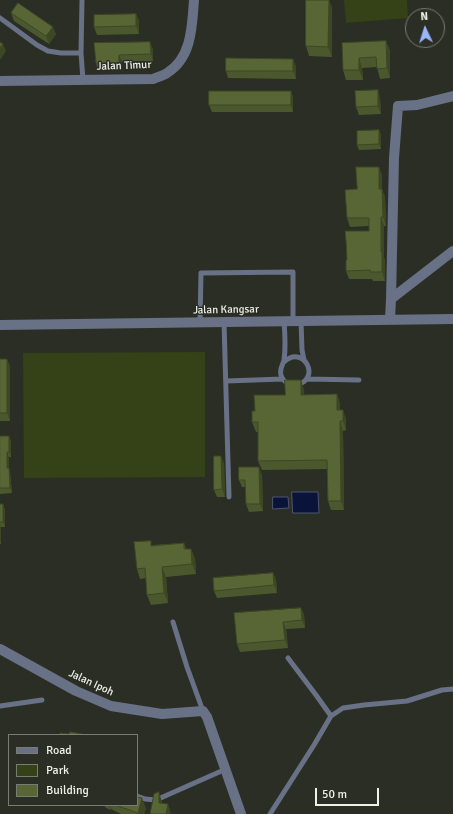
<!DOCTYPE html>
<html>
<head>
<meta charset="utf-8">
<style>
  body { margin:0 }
  #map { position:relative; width:453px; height:814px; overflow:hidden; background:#2b2e24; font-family:Signika,sans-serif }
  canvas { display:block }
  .legend { position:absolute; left:8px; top:734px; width:130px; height:72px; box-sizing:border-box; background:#2b2e24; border:1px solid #797c73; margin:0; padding:5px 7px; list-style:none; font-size:12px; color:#eef1ea }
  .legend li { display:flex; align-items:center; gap:8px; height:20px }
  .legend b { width:20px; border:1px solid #797c73 }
  .north { position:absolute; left:405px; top:8px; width:40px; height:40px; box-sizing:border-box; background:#2b2e24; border:1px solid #797c73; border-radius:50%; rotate:356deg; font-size:11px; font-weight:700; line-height:16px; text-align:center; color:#eef1ea }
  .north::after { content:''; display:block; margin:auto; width:14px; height:18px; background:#9bb5fd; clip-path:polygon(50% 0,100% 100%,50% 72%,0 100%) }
  .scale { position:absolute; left:315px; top:788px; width:64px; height:18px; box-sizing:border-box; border:2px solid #eef1ea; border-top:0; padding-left:5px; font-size:12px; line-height:14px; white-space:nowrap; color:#eef1ea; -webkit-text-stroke:3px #2b2e24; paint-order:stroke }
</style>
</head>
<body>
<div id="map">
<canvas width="453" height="814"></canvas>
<ul class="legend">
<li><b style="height:5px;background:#697186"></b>Road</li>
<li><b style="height:11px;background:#354116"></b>Park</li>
<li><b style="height:11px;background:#576634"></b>Building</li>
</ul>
<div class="north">N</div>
<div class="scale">50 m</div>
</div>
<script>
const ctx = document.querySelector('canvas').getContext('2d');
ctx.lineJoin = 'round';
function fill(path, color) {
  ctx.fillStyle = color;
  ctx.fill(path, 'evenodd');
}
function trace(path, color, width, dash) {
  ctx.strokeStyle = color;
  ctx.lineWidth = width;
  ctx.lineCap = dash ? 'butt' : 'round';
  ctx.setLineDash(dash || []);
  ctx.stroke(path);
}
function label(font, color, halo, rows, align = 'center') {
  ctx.font = font + ' Signika,sans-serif';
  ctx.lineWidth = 3;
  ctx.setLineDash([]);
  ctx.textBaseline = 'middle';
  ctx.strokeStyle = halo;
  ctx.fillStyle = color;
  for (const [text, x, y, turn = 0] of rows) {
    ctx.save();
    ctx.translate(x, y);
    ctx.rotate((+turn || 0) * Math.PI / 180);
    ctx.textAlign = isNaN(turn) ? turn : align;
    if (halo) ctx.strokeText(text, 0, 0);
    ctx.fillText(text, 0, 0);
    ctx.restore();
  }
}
const green = new Path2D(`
  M344,0H407L408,18L346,23Z
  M205,352V477L24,478L23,353Z`);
const water = new Path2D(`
  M292,492H318L319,513H293Z
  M273,497H288L289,508L273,509Z`);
const lane = new Path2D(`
  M82,0L81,53L83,80
  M0,18L37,45L48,51L61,53H81
  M284,321C285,334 286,347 284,360C283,365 279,369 281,375C282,379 285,382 289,384
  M301,321L302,350L304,360
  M200,322L201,273L293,272V321
  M224,322L229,497
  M284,362C303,344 322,378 297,385
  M307,379L359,380
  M226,381L283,379
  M173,622L187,667L203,711
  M288,658L316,695L331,716
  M0,706L42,700
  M137,796L145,799L156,800L226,769
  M270,814L314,745L331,716L343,708L364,705L407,701L442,690L453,689`);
const street = new Path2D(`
  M0,81L153,79C157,77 163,76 167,73C192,58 192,26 194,0
  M391,299L394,158L398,106L417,105L453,96
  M390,320L391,299L453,251
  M0,325L453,319
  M0,649L76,691L111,706L162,714L203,711L207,717L241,814`);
const wall = new Path2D(`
  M306,0H329L332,8V57L309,56L306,46Z
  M11,13L56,34L49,44L14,21Z
  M136,14L139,21V34L97,35L94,27Z
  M386,41L390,51V78L380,79L377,67L362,68L363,80H346L343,70L342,43Z
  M94,43L153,49V61H122V69L98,70L96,63Z
  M293,59L296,67V79L228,78L226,71Z
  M291,91L293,97V112H212L209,105Z
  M380,98L381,114L359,115L356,107Z
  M379,130L381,135V149L359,150L357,145Z
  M382,175V190L385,197L386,226H384V258L385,261V281H373L372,279H349L346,271L347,260L346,243V241L369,231V226L350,227L347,218Z
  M0,359L10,366V421H0Z
  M304,390V395L337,394L340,404V410L346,419V430L343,431L344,510H331L328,501L327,469L262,470L258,461V432H256L252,422L255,411L285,395Z
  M0,436L11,441V457H9V469L10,473L12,493L0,494Z
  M224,463L225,497H217L214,490Z
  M262,475L263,511L249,512L246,504V487H242L239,480Z
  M0,504H3L5,510V527H1V544H0Z
  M184,543L186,549H191L195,559L196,574L166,577L168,603L151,605L147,595L146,578L140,579L137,569L153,545Z
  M273,573L276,580L277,593L217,598L214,591Z
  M301,608L304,615L305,628L286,629L288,648L240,652L237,644Z
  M104,805H137L146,808L144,814H121L111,809L110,810L105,807Z`);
const shadedWall = new Path2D(`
  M329,0L332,8V57L328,47Z
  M136,14L139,21V34L136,26Z
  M53,27L56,34L49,44L46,36Z
  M386,41L390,51V78L387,68Z
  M150,42L153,49V61L151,54Z
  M3,44L6,51L0,60V48Z
  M119,55L122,61V69L119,63Z
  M359,58L362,68L363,80L359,70Z
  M293,59L296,67V79L293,71Z
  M378,90L380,98L381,114L378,106Z
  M291,91L293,97V112L291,105Z
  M379,130L381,135V149L379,144Z
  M379,167L382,175V190L385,197L386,226L383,217L379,189Z
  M381,217L384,226V258L385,261V281L382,272Z
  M7,359L10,366V421L7,413Z
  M301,380L304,390L305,404L301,395Z
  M337,394L340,404V420L337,410Z
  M343,410L346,419V430L343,421Z
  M340,421L343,431L344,510L341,501Z
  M9,436L11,441V457L9,452Z
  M7,452L9,457V469L10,473L12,493L10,488L7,468Z
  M221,456L224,463L225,497L222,489Z
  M259,467L262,475L263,511L260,504Z
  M3,504L5,510V527L3,522Z
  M0,525L1,527V544L0,540Z
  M191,549L195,559L196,574L192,564Z
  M162,567L166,577L168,603L164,593Z
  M273,573L276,580L277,593L274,585Z
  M301,608L304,615L305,628L302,620Z
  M283,622L286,629L288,648L285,640Z
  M159,792L162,802V813L159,803Z
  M142,798L146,808L144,814H138V813Z
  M168,804L171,814H166Z
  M109,805H110L111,809L110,810Z`);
const building = new Path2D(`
  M306,0H329L328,47L306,46Z
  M18,3L53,27L46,36L11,13Z
  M136,14V26L94,27V15Z
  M386,41L387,68L377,69L376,57L359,58V70H343L342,43Z
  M0,42L3,44L0,48Z
  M150,42L151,54L119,55V63H96L94,43Z
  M226,58L293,59V71H226Z
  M378,90V106L356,107L355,91Z
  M209,91H291V105H209Z
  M379,130V144L357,145V131Z
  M356,167H379V189H382L383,217H381V252H382V272H370V270L346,271V260H347L346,241L345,231H369V218H347L345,190L357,189Z
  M0,359H7V413H0Z
  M285,380H301V395L337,394V410H343V421H340L341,501H328L327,460L258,461V422H252V411H255L254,395H285Z
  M0,436H9V452H7V468H9L10,488H0Z
  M214,456H221L222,489L214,490Z
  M239,467H259L260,504H246L245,480H239Z
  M0,504H3V522H0Z
  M151,541V546L184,543V549H191L192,564L162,567L164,593L147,595L145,568L137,569L134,542Z
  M273,573L274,585L214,591L213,578Z
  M301,608L302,620L283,622L285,640L237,644L234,613Z
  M70,732L82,734L85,735H60V733L69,734Z
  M159,792V803L168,804L166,814H150L154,794Z
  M137,797L142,798L138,813L118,806V805H137Z`);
const streetNames = [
  ["Jalan Timur",124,66,-2],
  ["Jalan Kangsar",226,310,-1],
  ["Jalan Ipoh",91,683,25]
];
fill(green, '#354116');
fill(water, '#0a133a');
trace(water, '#4e566f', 1);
trace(lane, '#697186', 5);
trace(street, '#697186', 10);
fill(wall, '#4b582d');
fill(shadedWall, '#3d4724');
fill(building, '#576634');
trace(building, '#3d4724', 1);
label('11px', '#eef1ea', '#2b2e24', streetNames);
</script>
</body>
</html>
